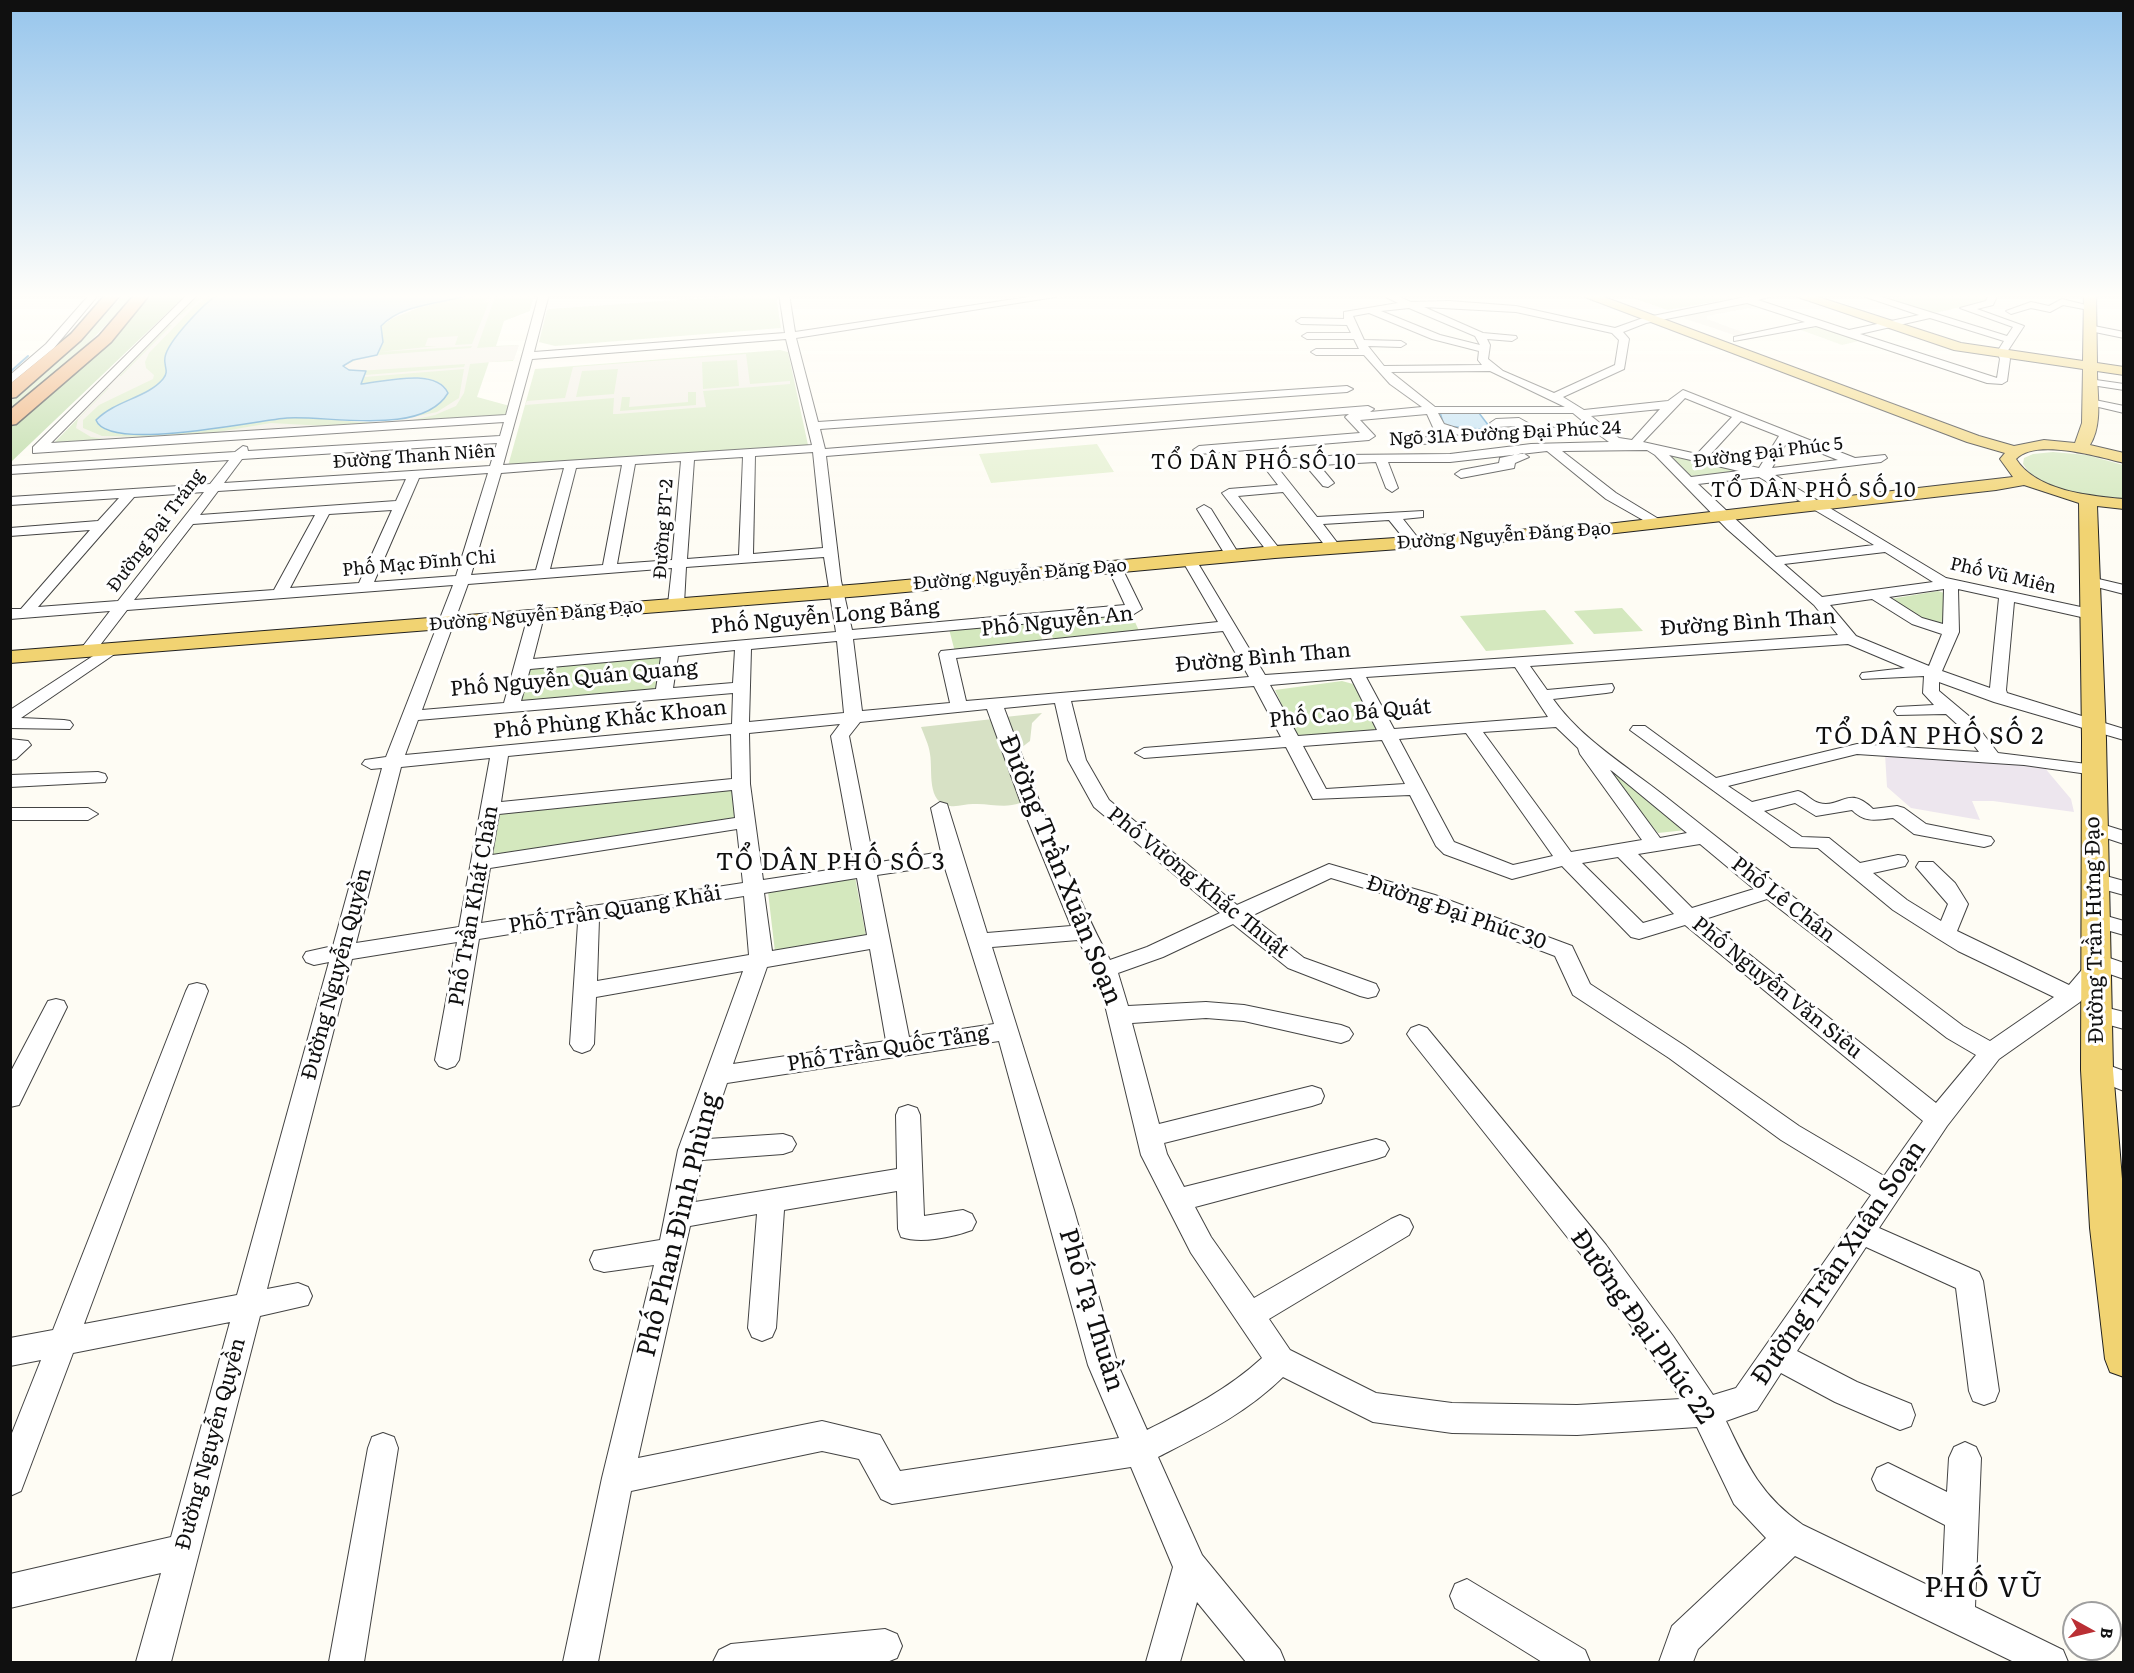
<!DOCTYPE html>
<html>
<head>
<meta charset="utf-8">
<style>
  body { margin:0 }
  #map { position:relative; width:2134px; height:1673px; overflow:hidden; background:#fefcf4; font-family:Literata,serif }
  canvas { display:block }
  .frame { position:absolute; inset:0; border:12px solid #101010; pointer-events:none }
  .north { position:absolute; left:2062px; top:1601px; width:60px; height:60px; box-sizing:border-box; background:#fff; border:2px solid #9f9f9f; border-radius:50%; rotate:98deg; font-size:16px; font-weight:700; line-height:24px; text-align:center; color:#101010 }
  .north::after { content:''; display:block; margin:auto; width:21px; height:27px; background:#ba2f34; clip-path:polygon(50% 0,100% 100%,50% 72%,0 100%) }
</style>
</head>
<body>
<div id="map">
<canvas width="2134" height="1673"></canvas>
<div class="frame"></div>
<div class="north">B</div>
</div>
<script>
const ctx = document.querySelector('canvas').getContext('2d');
ctx.lineJoin = 'round';
function fill(path, color) {
  ctx.fillStyle = color;
  ctx.fill(path, 'evenodd');
}
function trace(path, color, width, dash) {
  ctx.strokeStyle = color;
  ctx.lineWidth = width;
  ctx.lineCap = dash ? 'butt' : 'round';
  ctx.setLineDash(dash || []);
  ctx.stroke(path);
}
function label(font, color, halo, rows, align = 'center') {
  ctx.font = font + ' Literata,serif';
  ctx.lineWidth = 6;
  ctx.setLineDash([]);
  ctx.textBaseline = 'middle';
  ctx.strokeStyle = halo;
  ctx.fillStyle = color;
  for (const [text, x, y, turn = 0] of rows) {
    ctx.save();
    ctx.translate(x, y);
    ctx.rotate((+turn || 0) * Math.PI / 180);
    ctx.textAlign = isNaN(turn) ? turn : align;
    if (halo) ctx.strokeText(text, 0, 0);
    ctx.fillText(text, 0, 0);
    ctx.restore();
  }
}
const industrial = new Path2D(`
  M1885,754L2044,767L2071,799L2074,812L1993,801H1972L1980,820L1911,808L1887,787Z`);
const green = new Path2D(`
  M125,294H136L70,362L11,413V401L63,357Z
  M199,294H219C205,303 168,340 165,357C163,366 170,371 163,379C146,398 116,400 96,420C105,446 196,431 219,428C246,425 273,417 300,417C339,418 382,430 419,414C429,409 439,398 447,390C431,367 384,382 361,384L366,371L349,370L343,366L353,360L377,355L383,339L380,333L381,326L393,318L418,308L472,294H534L530,311L504,321L496,346L518,345L513,361L489,362L477,397L510,406L507,416L53,444Z
  M762,294L776,295L781,328L555,346L539,342L547,310L550,309Z
  M1622,294H1759L1667,310Z
  M1914,294H1986L1988,301L1930,314L1884,300Z
  M780,350L788,352L808,445L508,466L535,369Z
  M2053,452L2087,455L2123,465V498C2096,497 2038,490 2023,464L2024,458L2033,454Z
  M1668,455L1740,469L1742,473L1690,476Z
  M1938,591L1944,593L1945,626L1922,620L1890,599Z
  M1622,608L1643,631L1594,634L1574,611Z
  M1545,610L1574,644L1486,651L1460,616Z
  M1130,611L1140,633L1054,641L1046,619Z
  M1035,620L1043,642L955,652L949,629Z
  M670,652L664,693L511,707L523,665Z
  M1342,681L1353,684L1376,728L1371,732L1305,737L1296,735L1275,690Z
  M1609,766L1686,830L1658,833L1603,768Z
  M737,789L739,817L493,855L500,814Z
  M855,877L866,936L775,952L768,892Z`);
const forest = new Path2D(`
  M153,294H187L11,462V425L106,343Z`);
const cemetery = new Path2D(`
  M1042,713L1032,723L1030,741L1017,751L1005,717Z
  M993,719L1020,803C1004,809 990,803 973,804C966,804 958,807 950,806C926,803 933,771 930,754C929,745 924,735 921,727Z`);
const pitch = new Path2D(`
  M1818,327L1859,341L1842,345L1801,330Z
  M1097,444L1114,472L991,483L979,454Z`);
const plaza = new Path2D(`
  M207,294H211L194,307L149,353L145,362L146,368L154,375L153,379L99,405L83,420V428L102,436L152,437L212,433L271,423L325,426L385,423L437,412L459,398L464,369L364,377L365,375L464,367L465,364L358,371L345,369L343,366L365,356L471,348L472,346L378,352L437,346H425L428,338L458,336L455,345L472,344L489,302L482,303L491,294H496L477,348L519,345L514,360L470,364L464,393L456,406L435,415L408,421L412,422L110,440L91,437L76,428L78,419L109,388H101L113,377L121,376L172,325H166L175,316L181,315Z
  M1750,303L1759,306L1707,316V319L1753,336L1740,337L1683,318L1690,314Z
  M746,354L750,384L790,381V384L703,391L706,407L617,414H613L614,398L525,405L527,401L565,398L573,367ZM737,360L739,386L703,389L702,362ZM618,369L614,394L576,397L582,371ZM688,392H696V405L620,411L622,397H630L629,407L688,402Z`);
const water = new Path2D(`
  M219,294H472C443,304 403,303 381,326L383,342L377,355L353,360L343,366L349,370L366,371L361,384C383,382 436,367 448,393C422,437 328,415 287,418C257,420 108,453 96,420C116,400 147,398 163,379C170,371 163,366 165,357C168,341 205,302 219,294Z
  M1440,412L1479,413L1492,430L1444,426Z`);
const stream = new Path2D(`
  M10,372L28,356`);
const minor = new Path2D(`
  M90,294H99L54,348L10,384V375L46,344Z
  M188,294H198L51,443L506,415L539,294H549L534,352L785,333L779,294H789L795,332L1048,294H1074L796,338L818,422L1347,386L1353,389L1347,392L820,429L825,449L1368,406L1374,409L1370,412L1422,407L1390,384L1364,355H1316L1311,352L1316,349H1359L1354,339H1307L1302,336L1307,333H1351L1347,325L1301,324L1296,321L1301,318L1344,319V312L1398,303L1380,294H1393L1411,302L1449,301L1516,306L1615,328L1643,318L1760,294H1780L1758,300L1849,330L1919,315L1857,294H1872L2007,336L2013,327L1960,308L1986,301L1989,294H1998L1993,305L1977,309L2024,326L2007,352L2010,359L2007,381L2002,384L1987,383L1816,326L1734,341V337L1805,322L1747,303L1646,323L1623,332L1629,339L1624,369L1563,397L1584,410L1668,401L1683,390L1855,458L1885,455L1887,458L1881,462L1775,475L1946,578L2090,609L2098,614L2090,619L2014,602L2006,690L2007,693L2124,729V740L1994,702L1939,682V691L1970,717L1998,753L2095,765L2104,770L2101,774L2095,775L2024,765L1857,754L1728,786L1752,802L1798,791C1806,793 1811,801 1819,803C1841,809 1848,784 1873,809L1897,806L1904,808L1926,824L1991,837L1994,841L1991,845L1984,847L1914,834L1893,818C1875,820 1865,823 1852,810L1816,816L1795,803L1764,811L1802,837L1829,838L1860,863L1898,855L1905,856L1908,861L1905,866L1873,873L1907,900L1941,921L1948,904L1916,867L1919,862H1933L1955,883L1968,904L1957,931L2069,985L2086,965L2084,961L2087,956L2095,953L2124,963V979L2104,972L2080,1002L1999,1059L1947,1126L1879,1228L1979,1272L1983,1281L1999,1391L1995,1401L1984,1405L1973,1401L1969,1391L1956,1288L1866,1247L1797,1351L1857,1382L1911,1404L1915,1415L1911,1426L1900,1430L1835,1402L1781,1373L1757,1410L1726,1421C1747,1465 1761,1496 1803,1525L1942,1592L1945,1525L1877,1490L1872,1479L1877,1468L1888,1463L1947,1492L1949,1458L1954,1447L1965,1442L1976,1447L1981,1458L1975,1607L2063,1650L2068,1662H2014L1795,1556L1698,1649L1693,1662H1659L1672,1626L1766,1538L1734,1504L1697,1427L1577,1435L1452,1433L1373,1422L1283,1377C1245,1414 1205,1433 1158,1457L1202,1555L1280,1650L1285,1662H1246L1197,1602L1180,1662H1146L1173,1567L1131,1467L892,1504L881,1499L859,1459L822,1451L631,1491L598,1662H563L602,1478L654,1265L604,1272L594,1269L590,1260L594,1251L660,1240L678,1150L743,971L596,997L594,1044L590,1050L582,1053L574,1050L570,1044L578,923L479,939L459,1060L455,1066L447,1069L439,1066L435,1060L457,942L352,959L267,1289L298,1283L308,1287L312,1296L308,1305L260,1316L171,1662H136L161,1573L10,1608V1574L171,1537L230,1322L73,1353L21,1491L10,1496V1438L41,1360L10,1366V1338L53,1330L186,991L189,985L197,983L205,985L208,991L84,1324L237,1295L329,962L314,965L306,962L303,957L306,952L333,946L382,768L371,769L362,764L365,760L386,757L453,585L127,610L94,653H82L80,650L110,611L10,619V609H21L90,530L10,536V528L98,521L119,498L10,505V497L210,484L229,460L10,474V466L235,452L243,446L247,447L248,451L500,436L504,422L33,453V447ZM1424,307L1516,312L1612,333L1619,340L1615,365L1554,393L1503,371L1488,359L1490,345L1487,339L1512,341L1517,338L1516,336L1483,333ZM1409,308L1475,336L1480,345L1440,335L1381,311ZM1369,313L1432,339L1479,351L1478,360L1482,365L1384,366L1368,346L1401,347L1406,344L1401,341L1364,340L1353,316ZM1930,318L2004,341L1997,352L2000,359L1997,378L1860,334ZM786,339L812,445L503,465L532,359ZM1490,371L1565,407H1435L1391,372ZM1685,398L1732,417L1697,454L1643,442ZM1660,409L1632,440L1619,438L1591,416ZM1438,413H1573L1590,427L1537,428L1519,418L1496,419L1490,423L1496,427L1517,426L1535,436L1598,434L1609,442L1531,444L1450,454L1341,455L1272,461L1264,455L1258,459L1278,485L1229,489L1222,493L1270,555L1275,556L1282,552L1238,496L1283,492L1330,552H1340L1342,549L1323,524L1389,520L1410,546L1415,547L1422,543L1403,519L1423,517V511L1317,517L1278,468L1306,466L1323,486L1328,487L1334,483L1319,465L1376,462L1386,488L1392,492L1398,488L1388,462H1450L1547,451L1606,499L1657,528L1662,527V521L1616,493L1562,451L1647,450L1655,455L1727,529L1814,605L1838,635L1265,675L1196,560L1189,556L1182,560L1218,622L941,651L939,654L950,703L862,711L853,639L1134,614L1142,609L1121,566L1114,562L1107,566L1125,605L852,630L841,581L826,456L1349,414L1345,417L1360,433L1199,446L1193,450L1199,454L1369,440L1375,436L1360,420L1427,414L1437,436L1419,438V444L1444,443L1450,439L1448,432L1463,436L1469,432L1444,424ZM1741,421L1779,436L1759,468L1708,457ZM1788,440L1838,460L1772,468ZM497,443L490,466L224,483L242,459ZM813,452L823,548L753,554L755,456ZM1669,455L1739,471L1691,477ZM743,457L739,555L687,559L694,460ZM681,461L672,560L617,564L635,464ZM622,465L603,565L550,569L576,468ZM564,468L536,570L471,575L501,473ZM488,473L456,576L374,582L419,478ZM1759,477L1874,545L1776,557L1698,484ZM406,479L396,501L200,515L218,491ZM204,492L118,601L38,607L134,497ZM392,510L359,583L290,588L329,514ZM315,515L274,590L134,600L193,524ZM1885,552L1933,582L1822,597L1784,564ZM824,557L836,632L533,659L544,616L536,611L528,616L504,703L422,710L468,584L672,568L668,604L676,609L684,604L686,567ZM1944,589L1943,624L1922,618L1889,597ZM1958,589L1999,598L1990,688L1942,671L1959,632ZM1872,599L1912,624L1942,634L1929,666L1856,636L1830,605ZM1223,631L1249,677L966,701L956,658ZM837,641L844,713L749,722L751,649ZM1848,644L1905,668L1862,673L1860,676L1862,679L1924,676L1923,693L1934,705L1897,707L1894,711L1897,715L1946,714L1958,725L1979,752L1857,744L1716,778L1645,726H1633L1630,730L1791,847L1818,848L1893,910L1937,938L1958,951L2054,997L1990,1041L1963,1026C1863,951 1764,875 1666,797C1627,766 1582,740 1553,699L1606,693L1612,692L1614,688L1612,684L1547,690L1530,666ZM735,650L733,683L673,688L678,656ZM661,657L656,689L521,701L530,669ZM1515,667L1548,717L1394,729L1366,677ZM1351,678L1377,730L1298,736L1270,685ZM1254,686L1281,737L1144,748L1135,753L1144,758L1286,747L1313,799L1410,795L1436,846L1444,854L1512,879L1562,866L1631,937L1639,939L1685,925L1923,1121L1884,1176L1799,1126L1685,1046L1590,984L1572,946L1435,895L1329,864L1237,905L1109,800L1086,760L1071,701ZM733,693L732,724L405,755L418,720ZM1055,703L1068,760L1094,807L1220,913L1147,947L1110,960C1067,879 1036,793 1004,708ZM987,709L1022,806L1071,926L987,933L947,804L940,802L931,808L941,852L874,863L849,736L860,722ZM840,724L831,736L855,866L763,880L750,784L749,733ZM1556,727L1578,748L1580,754L1642,840L1571,852L1483,732ZM1466,733L1553,856L1513,865L1454,842L1399,739ZM731,734L732,779L501,802L508,756ZM1382,740L1405,784L1326,789L1303,746ZM490,758L459,927L356,943L401,767ZM1610,770L1612,771L1687,833L1660,838ZM732,790L735,818L492,855L499,814ZM737,829L743,883L481,923L490,868ZM1700,844L1754,889L1692,908L1638,854ZM1618,857L1674,914L1643,923L1582,863ZM944,865L994,1024L909,1037L877,875ZM857,878L867,935L772,951L764,893ZM1331,878L1421,905L1555,956L1573,995L1669,1058L1781,1140L1871,1195L1736,1388L1713,1395L1673,1336L1606,1245L1427,1028L1419,1025L1411,1028L1407,1034L1411,1040L1587,1262L1681,1399L1577,1405L1452,1403L1376,1393L1290,1350L1269,1319L1409,1235L1413,1227L1409,1219L1400,1215L1391,1219L1254,1298L1211,1237L1195,1207L1376,1159L1385,1156L1389,1149L1385,1142L1376,1139L1184,1187L1167,1154L1164,1143L1312,1106L1321,1103L1324,1096L1321,1089L1312,1086L1159,1124L1132,1023L1206,1018L1244,1021L1341,1043L1349,1040L1353,1034L1349,1028L1341,1025L1244,1005L1206,1002L1128,1006L1118,973L1163,957L1233,924L1288,968L1360,996L1368,998L1376,996L1379,990L1376,984L1304,958L1251,916ZM744,896L749,955L597,981L599,919ZM1767,899L1947,1038L1976,1055L1936,1103L1705,919ZM1078,940L1099,980L1141,1155L1191,1253L1262,1358C1227,1390 1189,1409 1147,1430L1118,1365L1074,1210L992,947ZM870,949L886,1041L733,1064L767,967ZM999,1041L1088,1365L1119,1438L900,1471L880,1435L822,1421L638,1458L690,1226L757,1214L748,1328L752,1337L762,1341L772,1337L776,1328L784,1210L897,1191L898,1229L901,1237C921,1244 953,1237 972,1230L976,1222L972,1214L963,1210L924,1216L920,1115L917,1108L908,1105L899,1108L896,1115L897,1169L695,1202L702,1160L783,1154L792,1151L796,1144L792,1137L783,1134L708,1139L727,1083Z
  M2062,299L2094,307L2089,310L2063,305L2050,312L2031,308L2011,314L2006,311L2031,302L2049,306Z
  M2089,325L2124,332V338L2085,330L2084,328Z
  M2089,379L2124,384V390L2085,384V380Z
  M2090,399L2124,406V413L2086,404L2084,402Z
  M1523,453L1529,457L1515,463L1514,468L1461,478L1455,474L1461,470L1499,463L1500,458Z
  M1204,505L1211,509L1240,556L1238,559L1233,560L1226,556L1197,509Z
  M2090,577L2124,585V594L2085,584L2083,581Z
  M113,643L121,648L119,651L21,718L64,720L70,721L73,725L70,729L10,728V710Z
  M10,739L28,741L31,745L16,759L10,760Z
  M98,772L105,774L107,778L105,782L10,787V775Z
  M10,808H88L98,814L88,820H10Z
  M2095,822L2124,831V844L2088,832L2085,828L2088,824Z
  M2095,873L2124,881V895L2088,885L2085,880L2088,875Z
  M2096,913L2124,921V935L2089,925L2085,920L2089,915Z
  M56,999L64,1001L67,1007L19,1105L10,1107V1073L48,1001Z
  M2096,1005L2124,1012V1029L2088,1019L2085,1013L2088,1007Z
  M2097,1061L2124,1071V1091L2089,1077L2085,1070L2089,1063Z
  M383,1433L394,1437L398,1448L364,1662H329L368,1448L372,1437Z
  M1467,1579L1585,1650L1590,1662H1542L1455,1608L1450,1596L1455,1584Z
  M885,1629L897,1634L902,1646L897,1658L887,1662H713L719,1650L731,1644Z`);
const major = new Path2D(`
  M1577,294H1596L1979,436L2014,446L2044,440L2075,443L2082,423L2083,369L1954,350L1789,294H1809L1961,343L2083,361L2084,294H2096L2097,363L2124,367V375L2097,371C2097,395 2103,424 2090,445L2124,453V463C2099,457 2036,438 2016,459C2036,491 2090,496 2124,499V509L2097,506L2106,739L2113,1070L2124,1203V1377L2110,1372L2105,1359L2090,1228L2081,1070L2082,739L2079,503L2024,485L1996,490L1607,534L1275,558L862,596L10,663V651L862,584L1275,546L1607,524L2013,477L2000,459L2005,453L1967,442Z`);
const highway = new Path2D(`
  M106,294H121L81,340L16,397L10,398V384L71,334Z
  M135,294H150L111,342L16,424L10,425V410L99,336Z`);
const farStreetnames = [
  ["Ngõ 31A Đường Đại Phúc 24",1505,434,-3],
  ["Đường Đại Phúc 5",1768,453,-7],
  ["Đường Thanh Niên",414,457,-4],
  ["Đường BT-2",664,529,-86],
  ["Đường Đại Tráng",156,531,-53],
  ["Đường Nguyễn Đăng Đạo",1504,536,-4],
  ["Phố Mạc Đĩnh Chi",419,564,-5],
  ["Đường Nguyễn Đăng Đạo",1020,575,-5],
  ["Phố Vũ Miên",2003,576,13],
  ["Đường Nguyễn Đăng Đạo",536,616,-5]
];
const farQuarternames = [
  ["TỔ DÂN PHỐ SỐ 10",1254,463],
  ["TỔ DÂN PHỐ SỐ 10",1814,491]
];
const streetNames = [
  ["Phố Nguyễn Long Bảng",825,617,-5],
  ["Phố Nguyễn An",1057,622,-6],
  ["Đường Bình Than",1748,623,-4],
  ["Đường Bình Than",1263,658,-5],
  ["Phố Nguyễn Quán Quang",574,679,-5],
  ["Phố Cao Bá Quát",1350,714,-5],
  ["Phố Phùng Khắc Khoan",610,720,-6],
  ["Phố Vương Khắc Thuật",1198,883,39],
  ["Phố Lê Chân",1783,900,38],
  ["Phố Trần Khát Chân",474,906,-80],
  ["Phố Trần Quang Khải",615,910,-9],
  ["Đường Đại Phúc 30",1456,913,19],
  ["Đường Trần Hưng Đạo",2095,930,-91],
  ["Đường Nguyễn Quyền",337,974,-75],
  ["Phố Nguyễn Văn Siêu",1777,988,39],
  ["Phố Trần Quốc Tảng",888,1049,-9],
  ["Đường Nguyễn Quyền",211,1444,-75]
];
const quarterNames = [
  ["TỔ DÂN PHỐ SỐ 2",1930,737],
  ["TỔ DÂN PHỐ SỐ 3",831,863]
];
const nearStreetnames = [
  ["Đường Trần Xuân Soạn",1060,870,68],
  ["Phố Phan Đình Phùng",679,1225,-76],
  ["Đường Trần Xuân Soạn",1839,1263,-56],
  ["Phố Tạ Thuần",1091,1310,73],
  ["Đường Đại Phúc 22",1642,1327,55]
];
const nearQuarternames = [
  ["PHỐ VŨ",1984,1589]
];
fill(industrial, '#ede6ee');
fill(green, '#d4e8be');
fill(forest, '#b8d89f');
fill(cemetery, '#d7e1c5');
fill(pitch, '#e4f0d0');
fill(plaza, '#f0ece2');
fill(water, '#bbdef3');
trace(water, '#4693c7', 1.5);
trace(stream, '#4693c7', 2);
trace(minor, '#434343', 2);
trace(major, '#212121', 2);
trace(highway, '#212121', 3);
fill(minor, '#fff');
fill(major, '#f1d372');
fill(highway, '#eca364');
const sky = ctx.createLinearGradient(0, 0, 0, 529);
sky.addColorStop(0, '#96c5ec');
sky.addColorStop(0.56, '#fffefa');
sky.addColorStop(1, '#fffefa00');
ctx.fillStyle = sky;
ctx.fillRect(0, 0, 2134, 529);
label('18px', '#101010', '#fff', farStreetnames);
ctx.letterSpacing = '1.5px';
label('20px', '#101010', '#fff', farQuarternames);
ctx.letterSpacing = '0px';
label('21px', '#101010', '#fff', streetNames);
ctx.letterSpacing = '1.5px';
label('24px', '#101010', '#fff', quarterNames);
ctx.letterSpacing = '0px';
label('26px', '#101010', '#fff', nearStreetnames);
ctx.letterSpacing = '1.5px';
label('28px', '#101010', '#fff', nearQuarternames);
ctx.letterSpacing = '0px';
</script>
</body>
</html>
